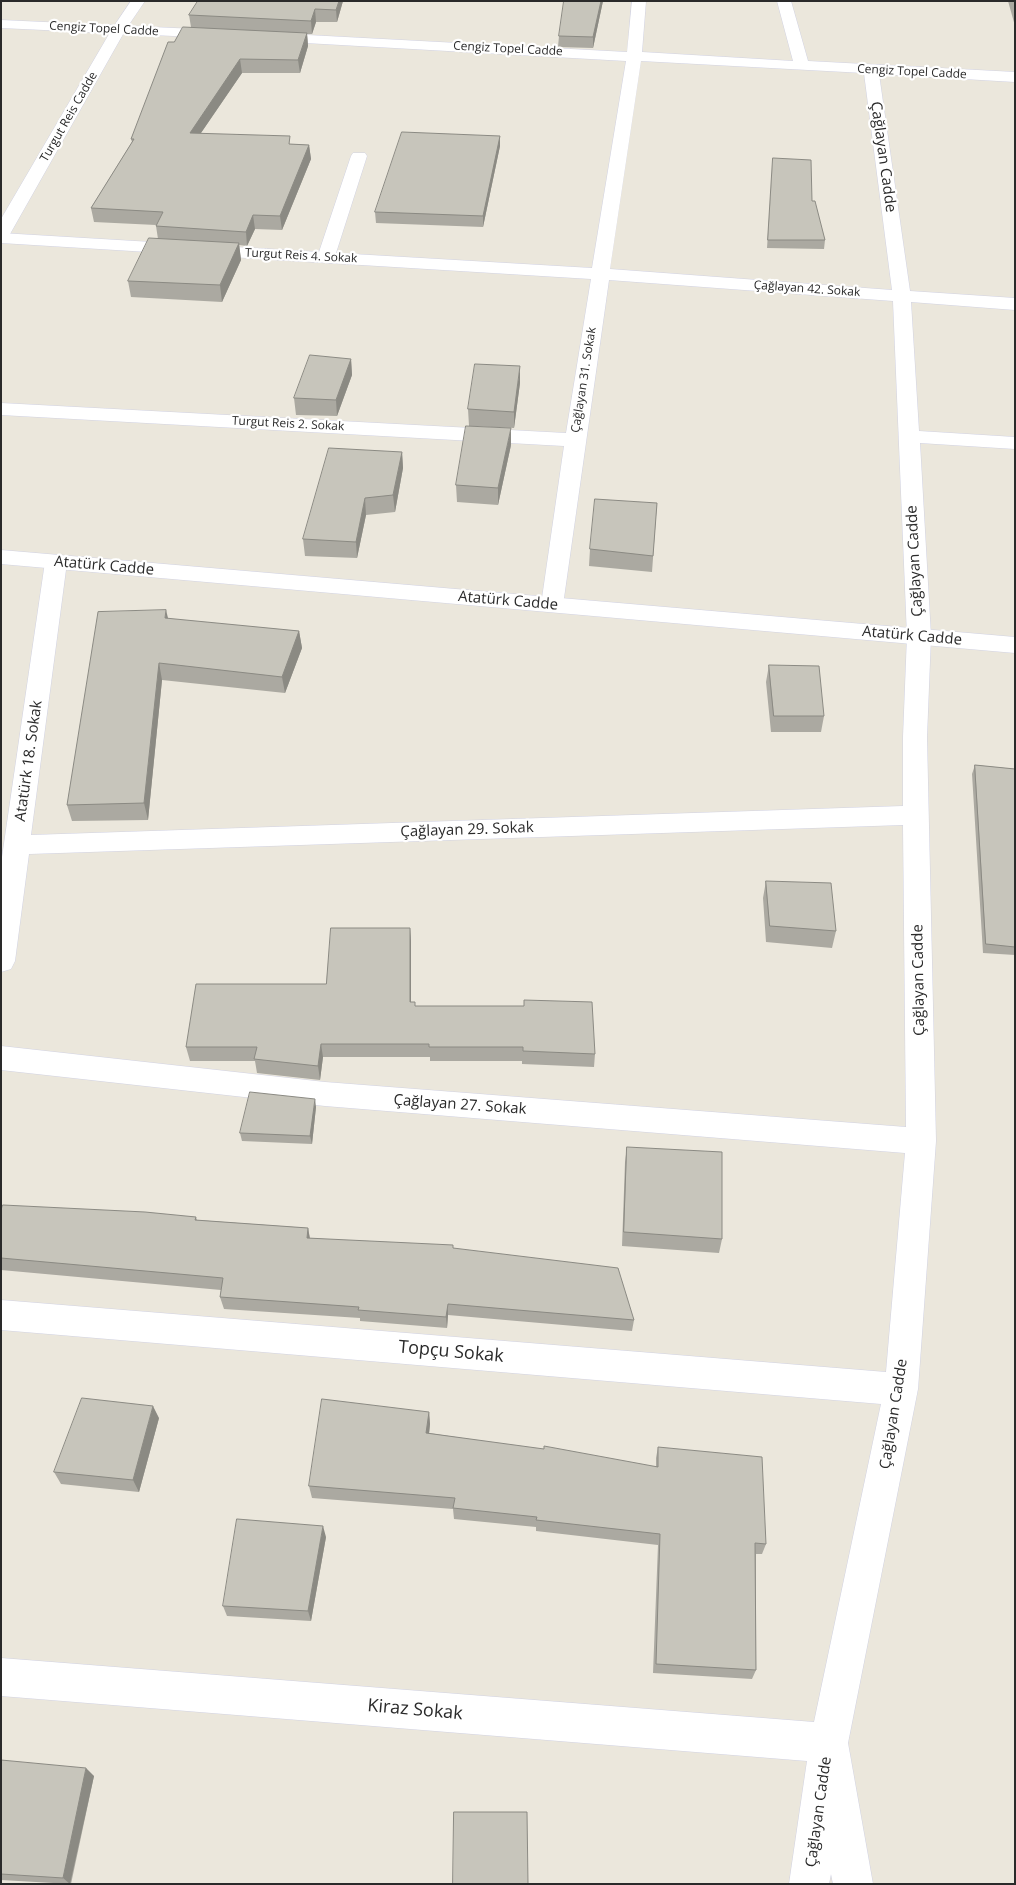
<!DOCTYPE html>
<html>
<head>
<meta charset="utf-8">
<style>
  body { margin:0 }
  #map { position:relative; width:1016px; height:1885px; overflow:hidden; background:#ebe7dc; font-family:"Open Sans",sans-serif }
  canvas { display:block }
  .frame { position:absolute; inset:0; border:2px solid #2a2a2a; pointer-events:none }
</style>
</head>
<body>
<div id="map">
<canvas width="1016" height="1885"></canvas>
<div class="frame"></div>
</div>
<script>
const ctx = document.querySelector('canvas').getContext('2d');
ctx.lineJoin = 'round';
function trace(path, color, width, dash) {
  ctx.strokeStyle = color;
  ctx.lineWidth = width;
  ctx.lineCap = dash ? 'butt' : 'round';
  ctx.setLineDash(dash || []);
  ctx.stroke(path);
}
function fill(path, color) {
  ctx.fillStyle = color;
  ctx.fill(path, 'evenodd');
}
function label(font, color, halo, rows, align = 'center') {
  ctx.font = font + ' "Open Sans",sans-serif';
  ctx.lineWidth = 4.5;
  ctx.setLineDash([]);
  ctx.textBaseline = 'middle';
  ctx.strokeStyle = halo;
  ctx.fillStyle = color;
  for (const [text, x, y, turn = 0] of rows) {
    ctx.save();
    ctx.translate(x, y);
    ctx.rotate((+turn || 0) * Math.PI / 180);
    ctx.textAlign = isNaN(turn) ? turn : align;
    if (halo) ctx.strokeText(text, 0, 0);
    ctx.fillText(text, 0, 0);
    ctx.restore();
  }
}
const street = new Path2D(`
  M632,1H646L642,52L793,61L777,1H791L808,61L1015,72V82L879,74L910,291L1015,298V310L911,302L919,431L1015,437V449L920,443L931,636L927,737L936,1141L918,1389L848,1743L873,1884H833L831,1874L829,1884H789L807,1761L1,1696V1658L814,1722L881,1404L1,1330V1300L886,1372L905,1153L325,1106L1,1070V1046L325,1082L906,1127L903,825L29,854L15,961L11,969L1,972V864L45,562L48,557L56,555L64,557L67,562L31,835L903,806V737L907,636L893,301L609,280L563,605L560,610L552,612L544,610L541,605L564,446L1,415V403L566,433L591,279L1,243V233L319,252L351,156L353,153H365L367,156L336,253L592,268L626,61L270,41L265,40L263,37L265,34L270,33L627,52ZM641,61L864,73L892,290L610,269Z
  M1,20L217,30L222,31L224,34L222,37L217,38L1,28Z`);
const secondary = new Path2D(`
  M131,1H145L126,29L10,234L7,238L1,239V219L112,29Z
  M1,550L1015,637V653L1,564Z`);
const wall = new Path2D(`
  M343,1L337,22H316L312,34H307L308,46L300,73H242L201,133L291,144L309,145L311,159L282,230L255,229L247,246L239,245L241,260L222,302L131,297L128,281L158,239L156,226V225L94,222L91,208L132,142L131,139L174,42L191,27L189,15Z
  M603,1L593,48L558,47L559,36Z
  M1008,1H1015V26Z
  M500,136V146L483,227L376,223L375,212Z
  M773,158L812,201L825,240L824,249L767,248Z
  M351,359L352,375L337,416L296,415L294,398Z
  M520,383L514,428L469,426L468,409Z
  M511,445L498,505L457,502L456,485Z
  M402,452L403,468L395,512L366,515L357,558L305,556L303,539Z
  M657,503L652,572L589,566L590,549Z
  M168,619L299,631L302,648L285,693L162,680L148,820L72,821L67,805Z
  M769,665L824,716L821,732H771L766,682Z
  M975,765L1015,769V955L983,953L972,774Z
  M766,881L836,931L832,948L766,942L763,898Z
  M410,928L411,942V1002L415,1006L595,1054L594,1067L522,1064V1061H430V1057H323L320,1080L257,1073L255,1061H190L186,1047L326,984Z
  M316,1107L312,1144L242,1141L240,1133Z
  M627,1147L722,1239L719,1253L622,1246L625,1162Z
  M1,1210L196,1217L197,1220L308,1228L310,1238L453,1248L634,1320L632,1331L448,1315L447,1328L360,1321V1318L224,1309L220,1297L221,1290L1,1270Z
  M429,1412L430,1424L429,1433L656,1467V1458L658,1447L766,1544L762,1554H756V1670L752,1679L653,1673L658,1545L536,1531V1527L454,1519L453,1509L312,1498L309,1486Z
  M159,1418L139,1492L61,1484L54,1472Z
  M326,1537L311,1621L227,1616L223,1606Z
  M1,1760L94,1776L71,1884L1,1880Z`);
const shadedWall = new Path2D(`
  M339,1H343L337,22L336,10Z
  M601,1H603L593,48V37Z
  M315,9L316,22L312,34L311,21Z
  M307,33L308,46L300,73L298,60Z
  M240,59L242,73L192,146L190,133Z
  M500,136V146L483,227V216Z
  M309,145L311,159L282,230L280,216Z
  M253,215L255,229L247,246L246,232Z
  M239,243L241,260L222,302L220,285Z
  M351,359L352,375L337,416L336,400Z
  M520,366V383L514,428V412Z
  M511,428V445L498,505V488Z
  M402,452L403,468L395,512L393,495Z
  M365,498L366,515L357,558L356,542Z
  M166,610L170,626L165,618Z
  M299,631L302,648L285,693L282,677Z
  M159,663L162,680L148,820L144,803Z
  M410,928L411,942V1015L410,1002Z
  M321,1044L323,1057L320,1080L318,1066Z
  M315,1099L316,1107L312,1144L310,1136Z
  M308,1228L310,1240L307,1238Z
  M448,1304V1315L447,1328L446,1317Z
  M153,1406L159,1418L139,1492L133,1480Z
  M429,1412L430,1424L428,1444L426,1433Z
  M323,1526L326,1537L311,1621L308,1611Z
  M86,1768L94,1776L70,1884L63,1878Z`);
const building = new Path2D(`
  M198,1H339L336,10L315,9L311,21L189,15Z
  M564,1H601L593,37L559,36Z
  M183,27L307,33L298,60L240,59L190,133L290,136L289,144L309,145L280,216L253,215L246,232L156,226L163,212L91,208L134,139H131L168,42H174Z
  M402,132L500,136L483,216L375,212Z
  M773,158L811,160L812,201H815L825,240H768Z
  M149,238L239,243L220,285L128,281Z
  M310,355L351,359L336,400L294,398Z
  M475,364L520,366L514,412L468,409Z
  M466,426L511,428L498,488L456,485Z
  M329,448L402,452L393,495L365,498L356,542L303,539Z
  M595,499L657,503L653,556L590,549Z
  M166,610L165,618L299,631L282,677L159,663L144,803L67,805L98,612Z
  M769,665L819,666L824,716H774Z
  M975,765L1015,769V947L986,944Z
  M766,881L831,883L836,931L770,926Z
  M331,928H410V1002H415V1006H524V1000L592,1002L595,1054L523,1051V1047H429V1044H321L318,1066L254,1059L257,1047H186L196,984H326Z
  M250,1092L315,1099L310,1136L240,1133Z
  M627,1147L722,1152V1239L624,1232Z
  M3,1205L145,1212L196,1217L195,1220L308,1228L307,1238L453,1245V1248L618,1268L634,1320L448,1304L446,1317L358,1310L359,1307L220,1297L223,1278L1,1258V1210Z
  M82,1398L153,1406L133,1480L54,1472Z
  M322,1399L429,1412L426,1433L544,1449V1446L658,1467V1447L762,1457L766,1544L755,1543L756,1670L656,1664L660,1534L536,1520L537,1517L453,1508L455,1498L309,1486Z
  M237,1519L323,1526L308,1611L223,1606Z
  M1,1760L86,1768L63,1878L1,1874Z
  M454,1812H527L528,1884H453Z`);
const farStreetnames = [
  ["Cengiz Topel Cadde",104,29,3],
  ["Cengiz Topel Cadde",508,49,3],
  ["Cengiz Topel Cadde",912,72,3],
  ["Turgut Reis Cadde",69,117,-60],
  ["Turgut Reis 4. Sokak",301,256,3],
  ["Çağlayan 42. Sokak",807,289,4],
  ["Çağlayan 31. Sokak",584,380,-81],
  ["Turgut Reis 2. Sokak",288,424,3]
];
const streetNames = [
  ["Çağlayan Cadde",883,157,82],
  ["Çağlayan Cadde",915,561,-93],
  ["Atatürk Cadde",104,566,5],
  ["Atatürk Cadde",508,601,5],
  ["Atatürk Cadde",912,636,5],
  ["Atatürk 18. Sokak",29,761,-82],
  ["Çağlayan 29. Sokak",467,830,-2],
  ["Çağlayan Cadde",919,980,-91],
  ["Çağlayan 27. Sokak",460,1105,4],
  ["Çağlayan Cadde",894,1414,-81],
  ["Çağlayan Cadde",819,1812,-82]
];
const nearStreetnames = [
  ["Topçu Sokak",451,1352,5],
  ["Kiraz Sokak",415,1710,5]
];
trace(street, '#d1d2e2', 1);
trace(secondary, '#d1d2e2', 1);
fill(street, '#fff');
fill(secondary, '#fff');
fill(wall, '#aba9a1');
fill(shadedWall, '#8b8a83');
fill(building, '#c7c5bb');
trace(building, '#8b8a83', 1);
label('12px', '#2a2a2a', '#fff', farStreetnames);
label('15px', '#2a2a2a', '#fff', streetNames);
label('18px', '#2a2a2a', '#fff', nearStreetnames);
</script>
</body>
</html>
